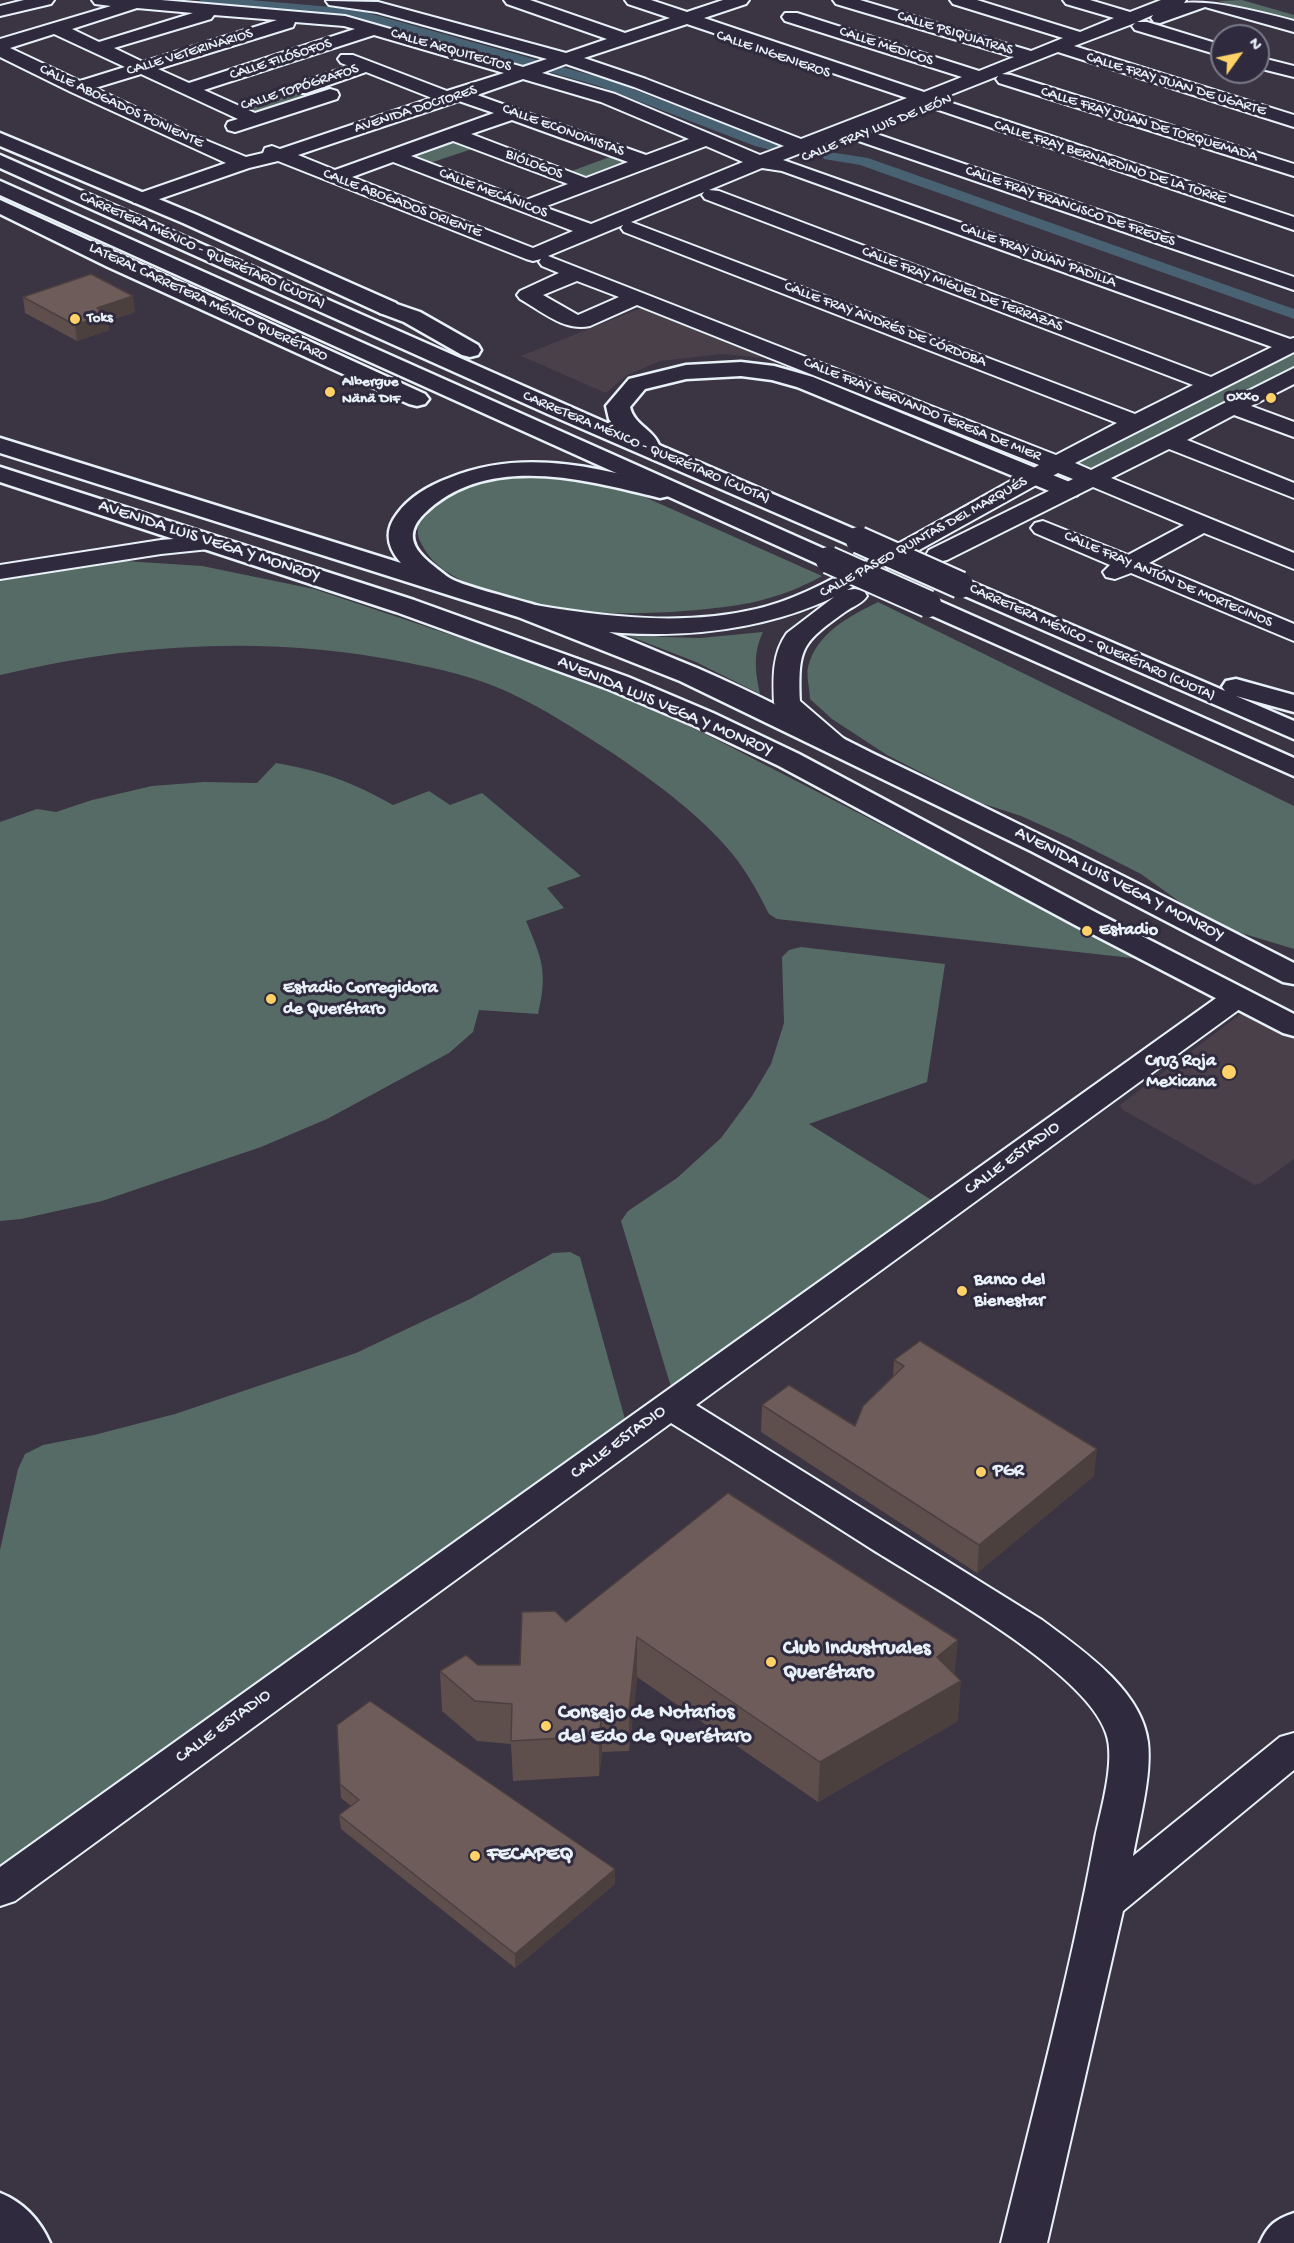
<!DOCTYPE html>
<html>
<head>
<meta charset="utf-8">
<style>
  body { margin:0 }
  #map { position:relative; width:1294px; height:2243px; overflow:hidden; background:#3b3443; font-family:"Gochi Hand",sans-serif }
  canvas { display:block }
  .north { position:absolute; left:1210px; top:24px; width:60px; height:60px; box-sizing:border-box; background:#2f2a3d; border:2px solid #797a88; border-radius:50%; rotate:57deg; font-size:16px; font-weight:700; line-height:24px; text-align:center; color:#e8f1f8 }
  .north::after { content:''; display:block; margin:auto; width:21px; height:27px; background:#ffd166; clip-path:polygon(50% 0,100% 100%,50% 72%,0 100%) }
</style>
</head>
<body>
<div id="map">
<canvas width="1294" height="2243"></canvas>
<div class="north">N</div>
</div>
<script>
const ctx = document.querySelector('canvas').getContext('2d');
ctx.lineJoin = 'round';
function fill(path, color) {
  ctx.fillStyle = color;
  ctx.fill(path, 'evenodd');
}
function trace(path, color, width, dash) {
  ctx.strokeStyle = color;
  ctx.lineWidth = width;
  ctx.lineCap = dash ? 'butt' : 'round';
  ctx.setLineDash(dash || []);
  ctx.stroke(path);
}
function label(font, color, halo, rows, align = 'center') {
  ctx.font = font + ' "Gochi Hand",sans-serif';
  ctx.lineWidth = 6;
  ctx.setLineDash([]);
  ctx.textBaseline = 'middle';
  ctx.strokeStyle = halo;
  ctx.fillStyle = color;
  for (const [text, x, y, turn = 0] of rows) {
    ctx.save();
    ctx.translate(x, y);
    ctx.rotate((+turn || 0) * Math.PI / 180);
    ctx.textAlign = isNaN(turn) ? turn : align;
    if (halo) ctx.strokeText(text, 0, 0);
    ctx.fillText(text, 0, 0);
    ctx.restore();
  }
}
const built = new Path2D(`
  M649,305L772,355L766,358L722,354L660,361L627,375L606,393L521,356Z
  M1242,1013L1294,1038V1159L1261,1183L1255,1185L1123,1110L1120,1105Z`);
const green = new Path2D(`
  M1242,0L1294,15V24L1218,1Z
  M307,89L324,95L252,118L237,111Z
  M453,136L481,146L424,165L398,156Z
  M615,155L632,161L586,178L569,172Z
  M1294,349V370L1092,470L1075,464L1073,460Z
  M552,473L597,480L638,494L822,576C799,589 776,597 750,603C700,612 620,617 569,610C543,607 519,600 494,592C465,583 435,572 421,543C417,537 418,528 417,521C424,515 430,506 437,501C471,478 514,475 552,473Z
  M125,561L202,566L314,589L591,682L663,713L719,741L1141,959L777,919L769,914C759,894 748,874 734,856C702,816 656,783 614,754C580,732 545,709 508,692C476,677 439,669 404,662C269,635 134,643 0,675V577L88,562Z
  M878,602L1294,806V949L1238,932L1187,907L1141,874L1070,838L1021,816L981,803L887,755L832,719L810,699C810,690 806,676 808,667C816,633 850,616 878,602Z
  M763,632C753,653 755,671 760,694L696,662L629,636L700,638Z
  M276,763C323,771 352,782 393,805L429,791L450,805L482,793L581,876L547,888L564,908L526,921C542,959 548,972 538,1014L479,1010L473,1032L449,1053L327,1119L261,1147L102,1201L21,1219L0,1221V822L37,809L56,812L92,800L152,786L204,782L257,783Z
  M801,947L945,964L927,1082L809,1124L938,1204L674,1397L621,1221L628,1211L677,1178L721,1138L752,1096L771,1064L784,1023L782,957L789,950Z
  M570,1252L580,1257L628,1430L0,1878V1550L18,1469L25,1454L43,1445L94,1435L175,1414L356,1353L470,1299L553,1253Z`);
const canal = new Path2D(`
  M199,0H251L354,9L609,80L765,140L784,145L786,148L779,152L755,146L599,86L353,17L206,4Z
  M829,152L868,158L1294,309V319L860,165L824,159L822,156Z`);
const minor = new Path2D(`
  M24,0H54L51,4L0,16V6Z
  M92,0H161L345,16L523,67L547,59L377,12L329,5L326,1L378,2L566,53L607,39L507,4L504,0H530L625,33L670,18L628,4L625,0H651L687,12L723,0H749L746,4L704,18L924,92L962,77L785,21L782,17L785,13H797L979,71L1014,57L836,4L833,0H860L1031,51L1063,38L953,4L950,0H977L1080,32L1114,18L1066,4L1063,0H1090L1130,12L1161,0H1186L1184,3C1214,0 1264,13 1294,21V32L1205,7L1160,23L1154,22L1151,18L1153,15L1137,22H1147L1222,45V56L1135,30L1132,26L1135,23L1074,46L1294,115V127L1058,52L1002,74L1011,75L1294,164V176L999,83L996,79L998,76L940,99L1294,217V230L924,105L862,129L1294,277V290L844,136L818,146L821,150L818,154L811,156L801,153L783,160L1290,339L1294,338V352L1075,463L1091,470L1294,368V384L1251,406L1294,422V437L1234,415L1187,440L1294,483V498L1169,449L1111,478L1294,553V569L1204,533L1149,563L1294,624V641L1131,573L1115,579L1106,577L1103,572L1110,565L1035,533L1031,528L1035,523L1043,521L1128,555L1184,525L1093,487L947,560L938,562L929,560L926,555L929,550L1073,479L1058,473L847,590L855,589L864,591L867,596C862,604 853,606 845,612C802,643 798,647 800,701L850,744L846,750C840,751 834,753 828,750C811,742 784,718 774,703C773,678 772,654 787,633L834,597C742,641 624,643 526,618L522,613L526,608L535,605C607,617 684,626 756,609C796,600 832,579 868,560C926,529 982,497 1039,465L637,305L590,326C565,332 541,311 520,299L517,295L520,291L559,273L542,266L539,262L541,259L533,261L526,259L278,161L249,168L148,203H134L131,199L134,195L226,163L71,92L0,57V39L111,6L95,4ZM137,8L193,13L99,42L72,29ZM214,15L277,20L143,62L114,48L211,19ZM295,22L344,26L355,29L189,83L158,69L293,27ZM687,24L907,98L801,139L646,79L584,58ZM54,34L125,67L80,81L10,48ZM374,35L504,73L447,91L353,55H341L338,59L341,63L349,66L294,85L291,89L294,93H306L366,72L432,98L280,149L272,146L265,148L263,153L246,157L198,137L95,88L141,74L238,119L228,122L226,126L228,130L235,132L337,99L339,95L337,91L330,89L255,113L204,90ZM566,64L634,87L784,146L760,155L615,94L542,73ZM523,79L601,102L689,139L646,155L477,95ZM459,101L494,113L335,170L298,155ZM512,120L628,162L586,178L471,134ZM453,141L568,184L526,200L411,156ZM706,146L743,162L591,224L544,207ZM393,162L573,231L533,248L352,177ZM762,168L782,171L1272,347L1211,377L719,191L709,190ZM704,192L702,195L705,199L1193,385L1135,414L631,222ZM623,225L621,228L624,232L1117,423L1056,455L548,256ZM577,281L619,297L578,315L543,295Z
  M1258,57L1294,66V77L1258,68Z
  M210,536L219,538L222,543L219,548L161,554L0,579V565L161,540Z
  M1237,988L1248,991L1252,997L1248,1003L696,1405L1042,1620C1081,1649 1142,1690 1148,1742C1152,1776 1139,1822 1133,1856L1280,1737L1294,1733V1770L1123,1911L1047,2243H1001C1034,2108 1070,1974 1095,1838C1101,1809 1116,1760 1106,1733C1085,1670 928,1585 870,1548C804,1506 738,1464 671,1423L15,1901L0,1906V1867L1226,991Z`);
const major = new Path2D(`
  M0,133L197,215L396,303L399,308L396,313L388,315L380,313L183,223L0,146Z
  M0,200L425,394L429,399L425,404L417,406L409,404L108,267L0,214Z
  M0,438L401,563C387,547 384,531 397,514C409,497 430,485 449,478C522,448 595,467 669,486L672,491L669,496L660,498C586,480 487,452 424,514C396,542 427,560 448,577C458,585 516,599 532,604C588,622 643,646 697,668C757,694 816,725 874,754C1015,821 1155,892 1294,963V984L1283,982L1031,851L680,681L518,617L0,453Z
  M0,467L414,600L628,677L713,713L799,754L1097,913L1294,1014V1036L1283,1033L1075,925L779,766L693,725L608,689L396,612L0,482Z
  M0,2193C23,2202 40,2220 50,2243H0Z`);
const highway = new Path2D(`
  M0,155L614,426L609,419L606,406L629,379L686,365L741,362L774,366L813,377L1077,485L1080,490L1077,495L1068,497L1059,495L797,387L772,380L741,376L686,379L645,389L630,407C634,425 653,429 659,445L868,535L872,540L868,545L859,548L850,545L548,414L0,168Z
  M0,181L838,555L842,560L838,565L829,568L820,565L0,195Z
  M388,301L420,312L478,345L481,350L478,355L470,357L462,355L404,322L380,313L377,308L380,303Z
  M960,577L1225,691L1222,687L1226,681L1236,679L1294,695V712L1236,696L1294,721V739L951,590L947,585L951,580Z
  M928,596L1294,758V776L919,610L915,604L919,598Z
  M1294,2213V2243H1260C1268,2225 1276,2219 1294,2213Z`);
const highwayBridge = new Path2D(`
  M859,540L960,585
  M829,560L928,604`);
const wall = new Path2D(`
  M23,297L135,312L108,321L109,330L77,341L25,313Z
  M894,1360L1094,1476L977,1573L761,1432L762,1405L855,1426L893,1376Z
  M566,1622L955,1675L958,1721L818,1802L637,1677L629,1751L602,1752L599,1776L513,1781L511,1744L477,1741L442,1711L440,1671L478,1665H520Z
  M340,1784L615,1869V1884L515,1968L341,1829L339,1815L351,1806L341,1798Z`);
const shadedWall = new Path2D(`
  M133,296L135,312L108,321L109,330L77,341L75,325L97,308Z
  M1097,1449L1094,1476L977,1573L979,1545Z
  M637,1637V1677L629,1751V1711Z
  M958,1640L954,1680L961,1681L958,1721L818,1802L820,1762Z
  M602,1713V1752L599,1776V1736Z
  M615,1869V1884L515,1968V1954Z`);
const building = new Path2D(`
  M91,274L133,296L97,308L108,314L75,325L23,297Z
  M920,1341L1097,1449L979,1545L762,1405L789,1385L855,1426L863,1406L904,1366L894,1360Z
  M728,1493L958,1640L937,1657L961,1681L820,1762L637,1637L629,1711L602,1713L599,1736L511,1741L512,1704L475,1701L440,1671L466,1655L478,1665H520L522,1612L555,1611L566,1622Z
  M370,1701L615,1869L515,1954L339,1815L359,1800L340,1784L337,1725Z`);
const markers = [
  [75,319,6,"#ffd166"],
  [330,392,6,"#ffd166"],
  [1271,398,6,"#ffd166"],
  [1087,931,6,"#ffd166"],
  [271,999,6,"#ffd166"],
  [1229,1072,8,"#ffd166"],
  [962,1291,6,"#ffd166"],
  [981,1472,6,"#ffd166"],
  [771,1662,6,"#ffd166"],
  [546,1726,6,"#ffd166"],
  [475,1856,6,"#ffd166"]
];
const farStreetnames = [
  ["CALLE PSIQUIATRAS",955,34,17],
  ["CALLE MÉDICOS",886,47,18],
  ["CALLE ARQUITECTOS",451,51,16],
  ["CALLE VETERINARIOS",190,53,-17],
  ["CALLE INGENIEROS",773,55,19],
  ["CALLE FILÓSOFOS",281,60,-18],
  ["CALLE FRAY JUAN DE UGARTE",1176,85,17],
  ["CALLE TOPÓGRAFOS",300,88,-18],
  ["CALLE ABOGADOS PONIENTE",121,107,25],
  ["AVENIDA DOCTORES",416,110,-18],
  ["CALLE FRAY JUAN DE TORQUEMADA",1149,125,17],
  ["CALLE FRAY LUIS DE LEÓN",877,129,-22],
  ["CALLE ECONOMISTAS",563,131,20],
  ["CALLE FRAY BERNARDINO DE LA TORRE",1110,163,18],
  ["BIÓLOGOS",534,165,21],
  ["CALLE MECÁNICOS",493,194,21],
  ["CALLE ABOGADOS ORIENTE",402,204,21],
  ["CALLE FRAY FRANCISCO DE FREJES",1070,207,19],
  ["CARRETERA MÉXICO - QUERÉTARO (CUOTA)",202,251,24],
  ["CALLE FRAY JUAN PADILLA",1038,256,20],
  ["CALLE FRAY MIGUEL DE TERRAZAS",962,290,21],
  ["LATERAL CARRETERA MÉXICO QUERÉTARO",208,303,25],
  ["CALLE FRAY ANDRÉS DE CÓRDOBA",885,325,21],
  ["CALLE FRAY SERVANDO TERESA DE MIER",922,410,22],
  ["CARRETERA MÉXICO - QUERÉTARO (CUOTA)",646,448,23],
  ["CALLE PASEO QUINTAS DEL MARQUÉS",924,538,-29],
  ["CALLE FRAY ANTÓN DE MORTECINOS",1168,580,23],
  ["CARRETERA MÉXICO - QUERÉTARO (CUOTA)",1092,643,24]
];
const farPoinames = [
  ["Toks",87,319],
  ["Albergue",342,383],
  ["Nänä DIF",342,400],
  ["Oxxo",1259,398,"right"]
];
const streetNames = [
  ["AVENIDA LUIS VEGA Y MONROY",209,542,18],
  ["AVENIDA LUIS VEGA Y MONROY",665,707,23],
  ["AVENIDA LUIS VEGA Y MONROY",1119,885,27],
  ["CALLE ESTADIO",1013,1159,-36],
  ["CALLE ESTADIO",619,1443,-36],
  ["CALLE ESTADIO",224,1727,-36]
];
const poiNames = [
  ["Estadio",1099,931],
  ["Estadio Corregidora",283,989],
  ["de Querétaro",283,1010],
  ["Cruz Roja",1216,1062,"right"],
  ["Mexicana",1216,1083,"right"],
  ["Banco del",974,1281],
  ["Bienestar",974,1302],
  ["PGR",993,1472]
];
const nearPoinames = [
  ["Club Industruales",783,1650],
  ["Querétaro",783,1674],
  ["Consejo de Notarios",558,1714],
  ["del Edo de Querétaro",558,1738],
  ["FECAPEQ",487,1856]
];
fill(built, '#4a404a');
fill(green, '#566b65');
fill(canal, '#496273');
trace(minor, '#e8f1f8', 4);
trace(major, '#e8f1f8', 5);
trace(highway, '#e8f1f8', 5);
fill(minor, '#2f2a3d');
fill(major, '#2f2a3d');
fill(highway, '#2f2a3d');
trace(highwayBridge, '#e8f1f8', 30, []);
trace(highwayBridge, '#2f2a3d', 26);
fill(wall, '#5e4f4d');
fill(shadedWall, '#4c403f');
fill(building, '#6d5c5a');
trace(building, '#4c403f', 1.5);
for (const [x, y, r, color] of markers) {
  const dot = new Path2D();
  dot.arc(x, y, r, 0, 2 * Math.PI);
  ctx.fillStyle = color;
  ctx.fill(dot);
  trace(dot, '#2f2a3d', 2);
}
label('15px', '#e8f1f8', '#2f2a3d', farStreetnames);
label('bold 15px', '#e8f1f8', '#2f2a3d', farPoinames, 'left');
label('18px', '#e8f1f8', '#2f2a3d', streetNames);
label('bold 18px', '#e8f1f8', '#2f2a3d', poiNames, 'left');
label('bold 21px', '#e8f1f8', '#2f2a3d', nearPoinames, 'left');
</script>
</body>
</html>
